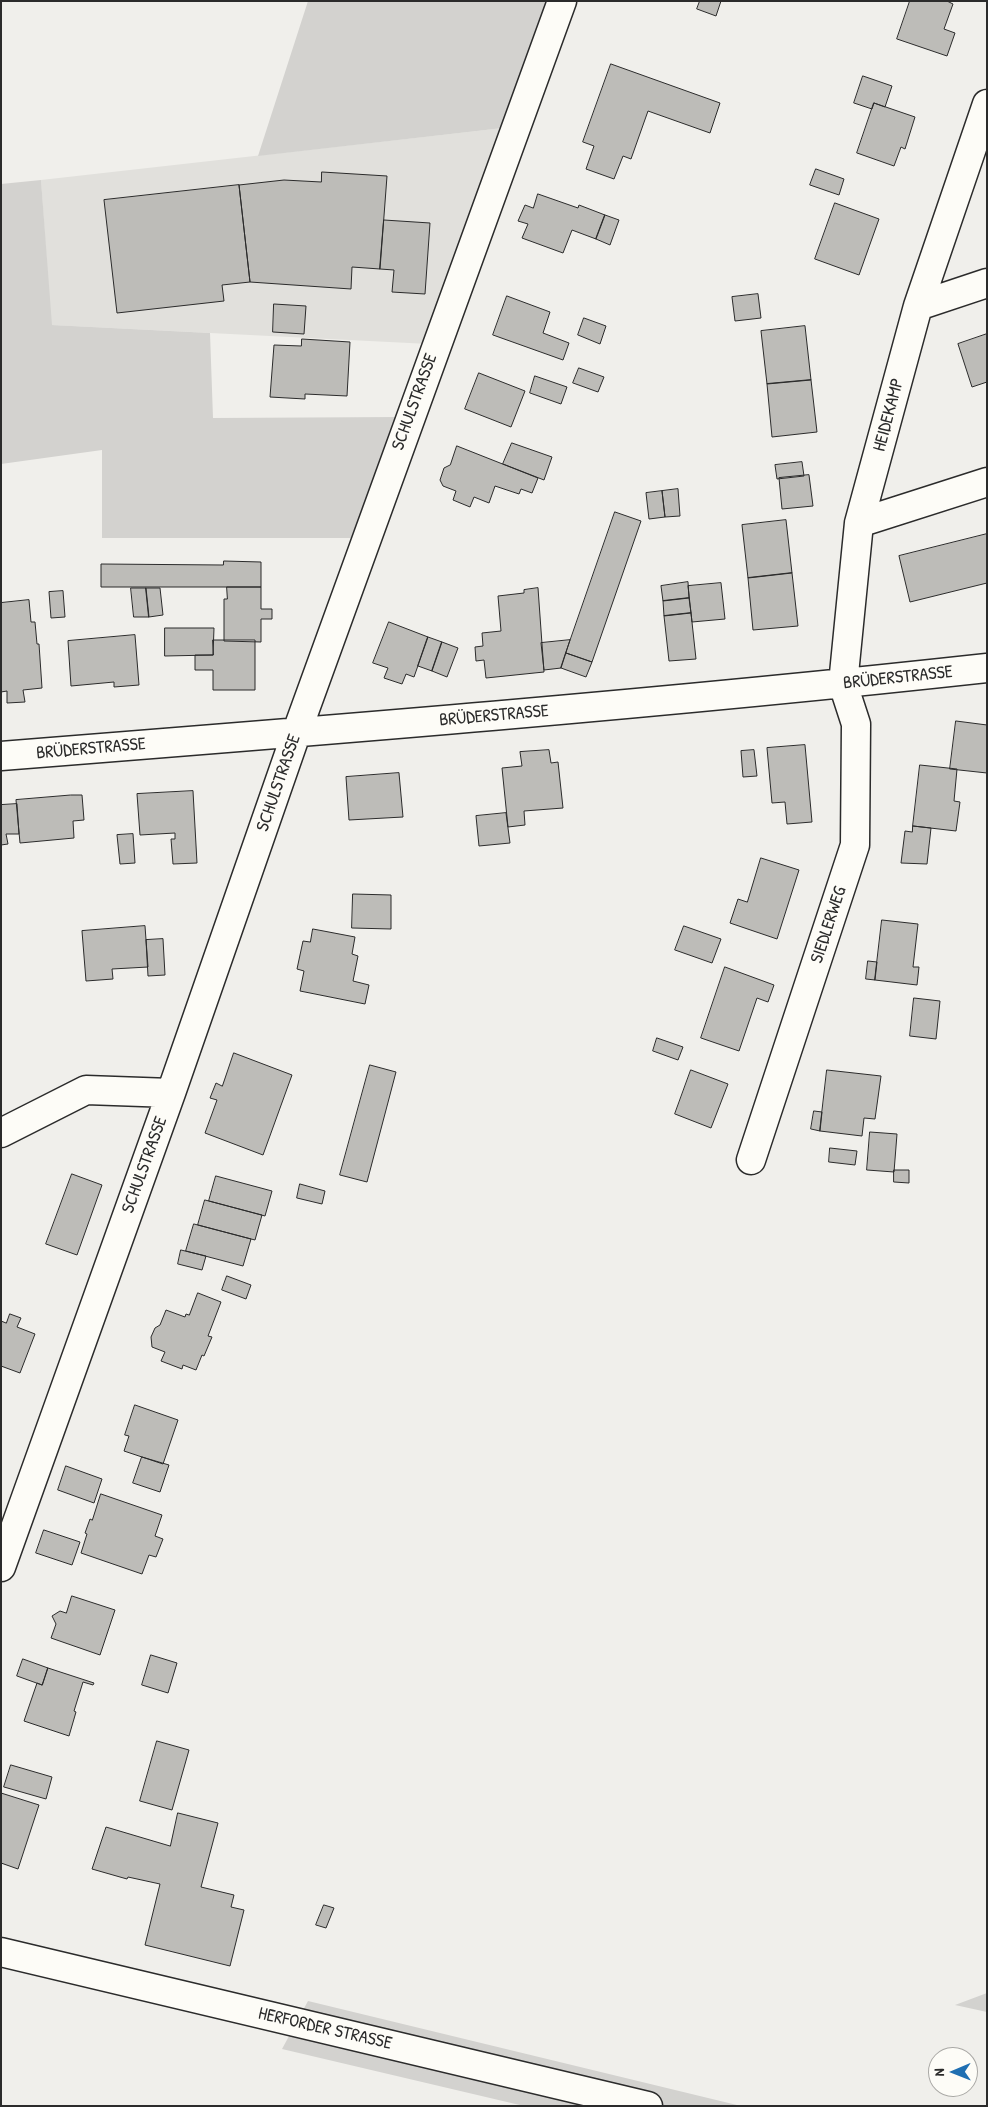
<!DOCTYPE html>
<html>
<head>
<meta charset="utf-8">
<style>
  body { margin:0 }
  #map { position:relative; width:988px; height:2107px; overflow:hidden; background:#f0efeb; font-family:"Patrick Hand",sans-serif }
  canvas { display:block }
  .frame { position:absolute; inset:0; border:2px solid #2b2b2b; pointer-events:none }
  .north { position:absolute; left:928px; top:2047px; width:50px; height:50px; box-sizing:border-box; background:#fdfcf7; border:1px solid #a9a8a5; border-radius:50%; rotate:269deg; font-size:14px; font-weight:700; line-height:20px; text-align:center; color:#2b2b2b }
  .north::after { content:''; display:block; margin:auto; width:18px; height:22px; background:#1f6fb2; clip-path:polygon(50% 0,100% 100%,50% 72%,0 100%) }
</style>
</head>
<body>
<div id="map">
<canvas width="988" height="2107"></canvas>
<div class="frame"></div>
<div class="north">N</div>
</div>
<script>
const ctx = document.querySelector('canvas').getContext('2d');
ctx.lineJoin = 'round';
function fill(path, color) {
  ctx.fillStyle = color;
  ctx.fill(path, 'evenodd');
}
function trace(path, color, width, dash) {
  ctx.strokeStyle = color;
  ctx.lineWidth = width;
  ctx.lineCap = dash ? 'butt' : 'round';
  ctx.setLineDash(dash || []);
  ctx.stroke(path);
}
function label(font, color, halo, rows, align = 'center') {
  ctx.font = font + ' "Patrick Hand",sans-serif';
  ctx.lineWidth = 5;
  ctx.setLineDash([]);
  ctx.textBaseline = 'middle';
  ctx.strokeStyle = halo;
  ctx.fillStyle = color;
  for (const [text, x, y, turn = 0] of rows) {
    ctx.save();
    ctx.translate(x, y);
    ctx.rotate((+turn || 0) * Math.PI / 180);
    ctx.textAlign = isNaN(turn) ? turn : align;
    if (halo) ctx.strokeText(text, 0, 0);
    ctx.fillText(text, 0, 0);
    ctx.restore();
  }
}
const built = new Path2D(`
  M503,128L429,344L51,325L41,180Z`);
const green = new Path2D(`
  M308,1H547L503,128L258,156Z
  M41,180L52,325L210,333L213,418L400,417L360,538H102V450L1,464V184Z
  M987,1993V2012L955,2005Z
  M308,2001L741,2106H524L282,2049Z`);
const building = new Path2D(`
  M700,1H721L716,16L697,9Z
  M910,1H947L953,4L944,29L955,33L947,56L897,39Z
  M611,64L720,103L710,133L648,111L631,159L623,156L614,179L586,169L594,146L583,142Z
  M863,76L892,86L885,107L874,103L872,109L854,103Z
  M874,103L915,117L905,149L901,147L894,166L857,153Z
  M816,169L844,179L839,195L810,185Z
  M322,172L387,176L380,269L352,267L351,289L250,282L239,185L284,180L321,182Z
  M239,185L250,282L222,285L224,301L117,313L104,200Z
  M538,194L578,208L579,205L605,215L596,239L572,230L563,253L522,238L528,224L518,221L525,205L533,208Z
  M835,203L879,219L859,275L815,259Z
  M605,215L619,220L610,245L596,239Z
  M384,220L430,223L425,294L392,292L394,270L380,269Z
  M758,294L761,318L735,321L732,297Z
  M507,296L550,312L543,333L569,343L563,360L493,335Z
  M274,304L306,306L304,334L273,332Z
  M584,318L606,326L600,344L578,335Z
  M805,326L811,380L767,384L761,331Z
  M987,334V382L972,387L958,344Z
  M302,339L350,342L347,396L305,394V399L270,397L274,345L301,346Z
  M579,368L604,377L598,392L573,383Z
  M479,373L525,391L511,427L465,409Z
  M535,376L567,387L561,404L530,393Z
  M811,380L817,432L772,437L767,384Z
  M512,443L552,457L544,480L503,464Z
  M457,446L538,478L532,493L521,489L519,494L495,486L489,503L474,497L470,507L453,500L456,491L443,486L440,480L444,468L450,465Z
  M802,462L804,476L777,479L775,465Z
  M809,475L813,506L782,509L779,478Z
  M678,489L680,516L665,517L662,491Z
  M662,491L665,517L649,519L646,493Z
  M615,512L641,521L592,662L566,653Z
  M786,520L792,573L748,578L742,525Z
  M987,534V583L910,602L899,556Z
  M224,561L261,562V587H101V564L223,565Z
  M792,573L798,626L753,630L748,578Z
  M688,582L689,598L663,601L661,586Z
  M721,583L725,619L692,622L688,586Z
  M227,587H261V609H272V619H261V642L224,641V599H227Z
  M131,588H146L149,617H134Z
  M146,588H160L163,615L149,617Z
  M538,588L544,672L486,678L484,660L476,661L475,647L483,646L482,633L501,631L498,596L524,593V590Z
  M63,591L65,617L51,618L49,592Z
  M689,598L691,613L664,616L663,601Z
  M29,600L31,622H35L37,644H39L42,688L23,690L25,702L7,703V691L1,692V603Z
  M691,613L696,659L669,661L664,616Z
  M389,622L428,637L414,677L406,674L402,684L384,678L388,668L373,663Z
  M165,628H214L213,655L165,656Z
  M135,635L139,685L114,687V682L71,686L68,641Z
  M428,637L442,642L432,671L418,666Z
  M213,640H255V690H213V670H195V655H213Z
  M570,640L561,668L544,670L541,643Z
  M442,642L458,648L447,677L432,671Z
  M566,653L592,662L586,677L561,668Z
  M956,721L987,725V773L950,769Z
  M805,745L812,822L787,824L785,802L772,803L767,748Z
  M549,750L551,763L558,762L563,808L524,811L525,825L508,827L502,768L522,766L520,752Z
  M754,750L757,776L743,777L741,751Z
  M920,765L957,769L954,801L960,802L956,831L913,826Z
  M399,773L403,817L349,820L346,777Z
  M193,791L197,863L173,864L171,839H175V833L140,835L137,794Z
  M71,795H82L84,820L73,821L74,838L20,843L16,800Z
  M17,804L19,834H6L8,844L1,845V805Z
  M506,813L510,843L479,846L476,816Z
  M913,826L931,828L927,864L901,863L905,831L912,832Z
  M133,834L135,863L120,864L117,835Z
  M761,858L799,870L777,939L730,923L738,899L747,902Z
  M353,894L391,895V929L352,928Z
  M882,920L918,924L913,967H919L917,985L875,980Z
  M145,926L148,967L112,969L113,979L86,981L82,931Z
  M684,926L721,939L712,963L675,950Z
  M313,929L355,937L352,954L358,956L353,981L369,985L365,1004L300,991L304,971L297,969L303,941L310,942Z
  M163,939L165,975L148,976L146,940Z
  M868,961L877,962L875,980L866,979Z
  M725,967L774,985L768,1002L757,998L739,1051L701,1038Z
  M914,998L940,1001L936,1039L910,1036Z
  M657,1038L683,1047L678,1060L653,1051Z
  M234,1053L292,1075L263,1155L205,1133L217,1100L210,1098L216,1083L222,1086Z
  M370,1065L396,1072L367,1182L340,1175Z
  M691,1070L728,1084L711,1128L675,1114Z
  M827,1070L881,1076L875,1119L864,1118L862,1136L820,1131Z
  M814,1111L822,1112L820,1131L811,1129Z
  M870,1132L897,1134L894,1172L867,1170Z
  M830,1148L857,1151L855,1165L829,1162Z
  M894,1170H909V1183L894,1182Z
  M72,1174L102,1185L77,1255L46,1244Z
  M216,1176L272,1191L265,1216L209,1201Z
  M300,1184L325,1191L322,1204L297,1198Z
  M205,1200L262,1215L255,1240L198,1225Z
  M194,1224L251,1239L243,1266L186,1251Z
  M181,1250L206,1256L202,1270L178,1264Z
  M227,1276L251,1285L246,1299L222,1290Z
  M198,1293L221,1302L208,1336L212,1337L204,1356L202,1355L196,1370L183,1365L182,1369L161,1361L165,1352L152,1347L151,1337L155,1328L160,1325L166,1310L185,1317L186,1314L189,1315Z
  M10,1314L21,1318L17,1327L35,1334L20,1373L1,1366V1321L6,1323Z
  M135,1405L178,1420L163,1464L124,1451L129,1436L125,1435Z
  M142,1457L169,1465L160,1492L133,1483Z
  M66,1466L102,1479L94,1503L58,1490Z
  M101,1494L162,1515L155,1536L163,1539L156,1557L149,1555L142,1574L81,1553L87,1534L85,1533L90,1519L92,1520Z
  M44,1530L80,1542L72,1565L36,1553Z
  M72,1596L115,1610L100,1655L51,1638L56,1624L52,1616L60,1611L66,1613Z
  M151,1655L177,1663L168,1693L142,1685Z
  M23,1659L48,1668L42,1685L17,1676Z
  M48,1668L94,1683L93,1685L83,1682L74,1711L76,1712L69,1736L24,1721L37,1683L42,1685Z
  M157,1741L189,1750L172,1810L140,1801Z
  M11,1765L52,1777L46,1799L4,1787Z
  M1,1793L39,1805L18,1869L1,1863Z
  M178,1813L218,1823L201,1887L234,1895L231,1907L244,1910L230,1966L145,1945L160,1884L128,1877L127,1879L92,1869L106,1827L170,1846Z
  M324,1905L334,1908L326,1928L316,1925Z`);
const minor = new Path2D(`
  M918,306L987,283
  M859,523L987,482
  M1,756C330,730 659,704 987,668
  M1,1133L86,1090L171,1093
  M751,1160L855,845L856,724L843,684L859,523L918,306L987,104
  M1,1567L171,1093L296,734L562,1`);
const secondary = new Path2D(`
  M1,1952L648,2106`);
const streetNames = [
  ["SCHULSTRASSE",415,402,-70],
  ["HEIDEKAMP",889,415,-75],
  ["BRÜDERSTRASSE",898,678,-6],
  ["BRÜDERSTRASSE",494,716,-5],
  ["BRÜDERSTRASSE",91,749,-5],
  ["SCHULSTRASSE",279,783,-71],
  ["SIEDLERWEG",829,925,-72],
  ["SCHULSTRASSE",145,1165,-70],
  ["HERFORDER STRASSE",325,2029,13]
];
fill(built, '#e1e0dc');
fill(green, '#d3d2cf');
fill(building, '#bdbcb8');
trace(building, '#2b2b2b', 1);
trace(minor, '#2b2b2b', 31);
trace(secondary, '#2b2b2b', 31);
trace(minor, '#fdfcf7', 28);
trace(secondary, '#fdfcf7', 28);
label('18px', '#2b2b2b', '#fdfcf7', streetNames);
</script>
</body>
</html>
